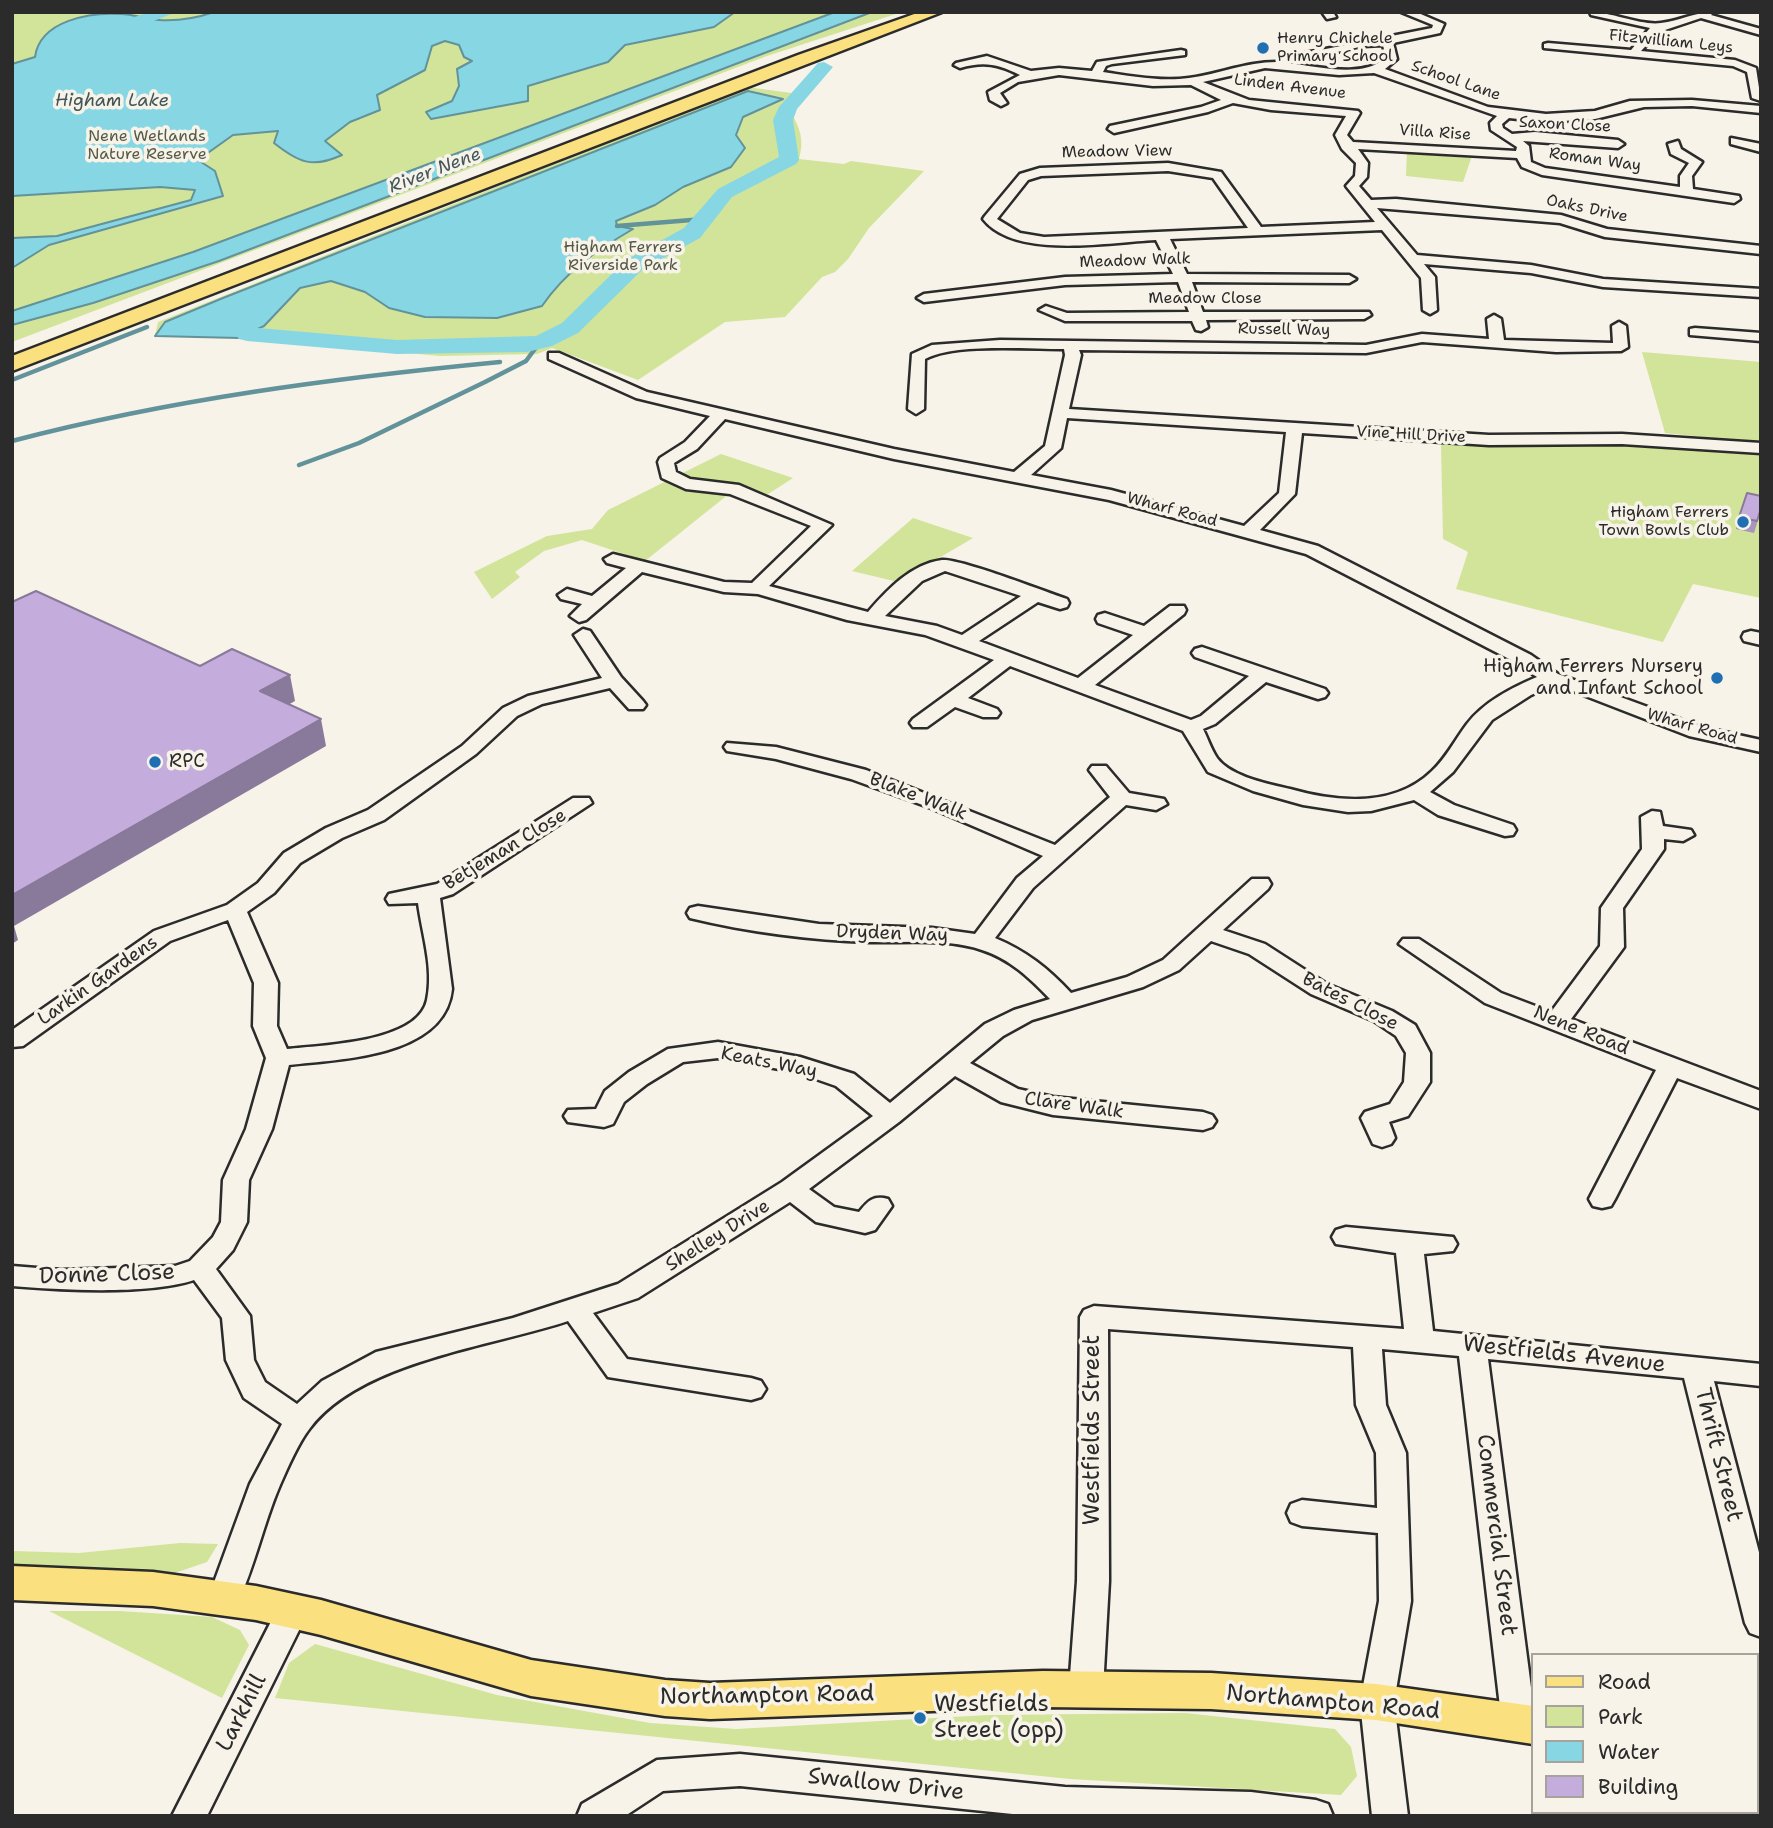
<!DOCTYPE html>
<html>
<head>
<meta charset="utf-8">
<style>
  body { margin:0 }
  #map { position:relative; width:1773px; height:1828px; overflow:hidden; background:#f7f3e8; font-family:"Shantell Sans",sans-serif }
  canvas { display:block }
  .frame { position:absolute; inset:0; border:14px solid #2b2b2b; pointer-events:none }
  .legend { position:absolute; left:1531px; top:1653px; width:228px; height:161px; box-sizing:border-box; background:#f7f3e8; border:2px solid #a5a39c; margin:0; padding:9px 12px; list-style:none; font-size:21px; color:#2b2b2b }
  .legend li { display:flex; align-items:center; gap:14px; height:35px }
  .legend b { width:35px; border:2px solid #a5a39c }
</style>
</head>
<body>
<div id="map">
<canvas width="1773" height="1828"></canvas>
<div class="frame"></div>
<ul class="legend">
<li><b style="height:9px;background:#fbe080"></b>Road</li>
<li><b style="height:19px;background:#d1e499"></b>Park</li>
<li><b style="height:19px;background:#87d6e4"></b>Water</li>
<li><b style="height:19px;background:#c4addc"></b>Building</li>
</ul>
</div>
<script>
const ctx = document.querySelector('canvas').getContext('2d');
ctx.lineJoin = 'round';
function fill(path, color) {
  ctx.fillStyle = color;
  ctx.fill(path, 'evenodd');
}
function trace(path, color, width, dash) {
  ctx.strokeStyle = color;
  ctx.lineWidth = width;
  ctx.lineCap = dash ? 'butt' : 'round';
  ctx.setLineDash(dash || []);
  ctx.stroke(path);
}
function label(font, color, halo, rows, align = 'center') {
  ctx.font = font + ' "Shantell Sans",sans-serif';
  ctx.lineWidth = 7;
  ctx.setLineDash([]);
  ctx.textBaseline = 'middle';
  ctx.strokeStyle = halo;
  ctx.fillStyle = color;
  for (const [text, x, y, turn = 0] of rows) {
    ctx.save();
    ctx.translate(x, y);
    ctx.rotate((+turn || 0) * Math.PI / 180);
    ctx.textAlign = isNaN(turn) ? turn : align;
    if (halo) ctx.strokeText(text, 0, 0);
    ctx.fillText(text, 0, 0);
    ctx.restore();
  }
}
const green = new Path2D(`
  M12,12H902L767,56L12,342Z
  M747,87L799,94L788,107C799,126 805,138 799,159L844,164L851,161L924,171L869,228L848,259L835,272L822,277L785,317L725,322L638,380L552,348L537,354L440,356L239,338L155,336L158,322Z
  M1407,149L1435,156L1439,152L1473,153L1463,182L1406,176Z
  M1642,352L1761,362V443L1665,433Z
  M1441,443L1705,446L1761,452V598L1693,584L1663,642L1456,589L1468,552L1443,539Z
  M721,454L793,478L765,496L730,493L645,561L582,540L544,551L515,572L520,577L492,599L474,572L547,536L592,529L608,510Z
  M913,518L973,538L898,582L852,571Z
  M180,1543L218,1544L207,1562L169,1575L129,1570L12,1571V1551L79,1553Z
  M49,1611H120L212,1617L240,1630L249,1645L222,1698Z
  M315,1644L497,1695L650,1723L736,1729L988,1715L1185,1713L1335,1729L1351,1747L1357,1776L1341,1795L1070,1779L275,1698L289,1663Z`);
const water = new Path2D(`
  M214,12H735L714,27L625,45L608,62L528,86V101L431,119L426,112L452,101L459,86L457,69L472,61L464,57L459,45L445,41L432,46L425,70L377,95L380,110L350,122L325,141L342,155C312,169 298,162 274,143L278,131L233,135L198,160L215,171L223,196L49,245L12,268V238L57,236L191,200L195,190L160,187L12,196V64L35,57C40,20 91,12 121,14C134,14 147,20 159,20C177,21 197,18 214,12Z
  M835,12H872L219,261L93,303L12,325V311L193,252Z
  M748,91L783,99L743,117L736,135L745,148L731,167L683,187L655,205L616,221L617,226L633,229C597,250 566,271 542,306L497,318L425,317L389,308L365,292L331,281L300,288L264,326L239,338L155,336L165,322L223,298Z`);
const stream = new Path2D(`
  M617,226L704,219
  M12,380L147,327
  M12,441C172,399 335,378 500,362
  M299,465L359,443L485,382L526,361L540,342`);
const river = new Path2D(`
  M150,12H176L134,29L110,47H98L95,43L122,21Z
  M824,62L833,67L797,109L793,120L799,160L796,164L732,197L700,238L642,270L578,333L552,346L527,352L397,354L247,341L239,339L235,334L239,329L247,327L397,340L536,336L562,323L626,260L684,228L718,189L779,157L773,120L779,107L818,63Z`);
const minor = new Path2D(`
  M1322,12H1333L1336,17L1327,19Z
  M1401,12H1416L1444,24L1440,33L1393,43L1397,59L1385,69L1488,107L1546,114L1595,111L1630,101L1692,100L1761,106V113L1692,106L1644,107L1595,119L1546,122L1509,118L1502,124L1503,128L1512,134L1535,132L1618,140L1624,144L1618,148L1523,141L1529,146L1531,162L1545,168L1680,187V176L1689,163L1671,154L1668,144L1678,141L1681,149L1702,162L1692,176L1693,189L1739,196L1740,199L1734,203L1542,175L1522,167L1517,158L1358,149L1368,163L1367,177L1359,186L1371,200L1396,199L1561,215L1607,229L1761,246V254L1605,237L1560,223L1377,208L1417,255L1531,265L1603,279L1761,289V297L1603,287L1531,273L1424,264L1435,277L1437,310L1430,314L1423,310L1421,278L1382,230L1170,239L1187,274L1349,275L1356,279L1349,283L1192,282L1203,312H1369L1371,315L1364,319L1206,320L1208,327L1201,331L1196,330L1192,321H1065L1039,310L1046,306L1067,313L1189,312L1178,282L1065,285L924,302L917,298L924,294L1065,277L1173,274L1156,240C1110,242 1015,260 983,219L985,216L1020,174L1040,168L1168,163L1221,172L1261,227L1375,222L1346,186L1355,176L1356,163L1342,149L1335,135L1346,116L1271,110L1233,103L1208,112L1114,133L1108,129L1110,126L1201,107L1221,100L1191,85L1153,86L1059,75L1018,82L1000,93L1007,103L1001,106L990,100L988,92L1020,75C998,64 984,61 960,68L954,65L956,63L987,56L1031,71L1059,68L1092,71L1097,62L1181,50L1185,51V55L1112,64L1106,66L1103,72C1131,76 1161,82 1189,78C1220,74 1248,61 1280,62V58L1432,28L1433,25ZM1383,45L1386,58C1361,79 1318,66 1287,63L1364,46ZM1265,68L1339,75L1374,73L1497,116L1490,123L1491,130L1517,147L1516,151L1353,142L1347,135L1360,113L1358,111L1249,100L1203,82ZM1168,171L1213,178L1248,228L1044,237L1020,233L997,219L1028,180L1041,176Z
  M1590,12C1612,12 1642,26 1661,23C1679,21 1695,12 1714,12L1711,15L1761,29V35L1701,18L1659,32L1641,51L1735,60L1756,68L1761,101L1752,98L1747,72L1733,66L1544,48V44L1548,43L1631,50L1650,28L1591,15Z
  M1731,138L1761,144V152L1731,144Z
  M1494,315L1501,319L1504,340L1613,343L1612,326L1619,322L1626,326L1628,347L1621,351L1556,352L1422,342L1366,353L1079,350L1081,355L1069,409L1489,435L1622,434L1761,443V453L1622,444L1489,445L1302,433L1295,494L1260,530L1318,546L1531,655L1558,674L1702,727L1761,740V752L1689,736L1560,686L1553,685L1531,695L1492,720L1453,772L1430,792L1454,805L1513,825L1516,830L1513,835L1505,836L1438,815L1414,800L1371,811L1348,812L1303,805L1253,791L1208,772L1183,731L1010,666L968,698L997,709L1000,713L997,717H983L955,707L927,727H913L910,723L913,719L994,660L925,635L847,620L758,594L724,592L642,572L586,620L579,622L570,616L582,604L561,599L558,595L567,589L592,596L626,568L607,563L604,559L613,554L724,582L752,583L811,526L730,494L686,489L662,478L658,462L660,458L685,442L710,416L636,398L549,359V353H559L647,392L894,449L1014,472L1045,446L1065,355L1064,349C1028,349 954,343 925,359L924,409L916,414L908,409L912,354L932,345L1000,340L1366,345L1422,334L1489,339L1487,319ZM1067,418L1286,432L1279,493L1244,526L1111,490L1031,475L1061,448ZM725,419L894,459L1109,500L1306,554L1517,663L1537,677C1511,688 1484,702 1467,724C1455,740 1446,758 1432,771C1394,808 1336,802 1290,789C1269,784 1231,777 1217,758C1211,749 1208,739 1203,729L1215,724L1266,682L1318,699L1325,697L1328,693L1325,689L1202,647L1195,649L1192,653L1195,657L1249,676L1201,716L1191,720L1095,685L1184,614L1186,610L1184,606H1170L1144,626L1105,613L1098,615L1096,619L1098,623L1133,635L1078,678L979,641L1038,602L1060,609L1067,607L1069,603L1067,599C1046,592 959,558 942,560C911,564 887,590 868,612L769,586L832,525L739,485L690,479L676,472L674,463L697,449ZM945,571L1021,596L962,635L937,626L885,616L922,581Z
  M1695,328L1761,333V341L1690,335V329Z
  M583,629L590,631L621,677L643,701L646,705L643,709H629L610,688L542,704L517,716L476,754L384,820L342,838L300,863L274,893L247,912L278,983L277,1026L287,1049C322,1045 418,1043 427,1000C434,968 422,934 418,903L389,904L386,899L389,894L437,884L573,798H589L592,803L453,894L440,898L452,989C445,1057 341,1059 289,1065L272,1129L249,1180L247,1222L233,1250L216,1269L250,1316L254,1360L265,1382L297,1404L322,1381L376,1352L513,1318L618,1284L782,1182L873,1116L836,1086L796,1072L718,1058L683,1062L647,1084L624,1102L613,1124L604,1127L568,1122L564,1116L568,1110L596,1109L605,1091L629,1072L668,1049L718,1042L800,1057L854,1074L890,1103L985,1024L1014,1010L1050,999C1030,978 1010,959 982,950C947,938 906,943 870,942C811,940 748,932 690,918L687,913L690,908L698,906L819,924L932,928L975,934L1017,878L1043,856L931,808L851,779L776,759L727,751L724,747L727,743L776,747L866,770L1055,845L1110,797L1089,770L1092,766H1106L1129,793L1164,799L1167,804L1156,810L1126,805L1033,888L995,938C1026,951 1048,968 1071,993L1127,977L1163,960L1252,879H1268L1271,884L1268,889L1223,930L1265,944L1327,984L1392,1011L1415,1025L1430,1053V1082L1408,1116L1389,1122L1395,1138L1391,1144L1382,1147L1373,1144L1361,1118L1365,1112L1390,1104L1404,1082L1406,1053L1396,1036L1374,1021L1311,994L1249,954L1211,941L1179,970L1143,987L1032,1020L1003,1036L970,1063L1018,1089L1053,1097L1203,1112L1212,1115L1216,1121L1212,1127L1203,1130L1053,1115L1001,1102L955,1076L899,1122L809,1189L834,1207L859,1212C868,1201 873,1195 888,1199L892,1206L875,1230L865,1233L816,1222L790,1202L638,1298L593,1313L627,1359L751,1378L761,1381L766,1389L761,1397L751,1400L608,1377L568,1321C490,1347 361,1361 310,1428C298,1443 288,1467 280,1485C263,1524 255,1567 236,1606L225,1610L214,1606L209,1596L250,1484L282,1424L244,1398L226,1360L222,1318L194,1280C149,1295 61,1290 12,1286V1266L62,1270L175,1266L190,1261L213,1237L221,1222L223,1180L246,1129L266,1058L253,1026L254,983L228,920L170,941L23,1046L12,1047V1030L154,931L227,905L258,883L284,853L326,828L368,810L462,746L503,708L528,696L602,678L574,635Z
  M1751,631L1761,633V645L1744,641L1742,637L1744,633Z
  M1652,811L1660,812L1663,826L1691,830L1694,835L1683,841L1664,839V849L1623,908L1624,947L1571,1019L1761,1091V1109L1677,1078L1615,1199L1611,1206L1602,1208L1593,1206L1589,1199L1656,1070L1485,1003L1399,944L1403,939H1419L1501,993L1551,1012L1600,946L1601,908L1642,849L1641,817Z
  M1346,1227L1453,1237L1457,1244L1453,1251L1424,1254L1433,1331L1761,1364V1386L1714,1381L1761,1560V1637L1750,1633L1745,1623L1684,1378L1488,1359L1533,1703L1531,1735L1519,1739L1507,1735L1502,1724L1459,1356L1382,1349L1386,1405L1406,1453L1411,1601L1394,1702L1408,1816H1372L1360,1702L1379,1601L1378,1533L1302,1526L1291,1522L1287,1513L1291,1504L1302,1500L1377,1508L1376,1453L1356,1405L1353,1347L1108,1329L1109,1581L1103,1689L1098,1699L1086,1704L1074,1699L1069,1689L1077,1581L1080,1317L1084,1310L1094,1306L1404,1329L1396,1253L1336,1244L1332,1237L1336,1230Z
  M293,1596L304,1600L309,1610L207,1816H172L282,1600Z
  M740,1754L1065,1787L1251,1792L1316,1800L1328,1804L1333,1816H1032L740,1786L663,1791L625,1816H577L582,1804L657,1760Z`);
const major = new Path2D(`
  M12,1566L153,1572L256,1586L321,1600L531,1660L665,1680L710,1683L1043,1671L1211,1673L1376,1684L1533,1706V1744L1376,1720L1211,1709L1043,1707L710,1719L665,1716L531,1696L321,1635L256,1620L153,1606L12,1600Z
  M1757,1716H1761V1754H1757Z`);
const highway = new Path2D(`
  M920,12H942L12,371V356L798,55Z`);
const wall = new Path2D(`
  M1761,510L1754,533L1736,529L1739,517Z`);
const shadedWall = new Path2D(`
  M290,675L295,701L265,718L260,691Z
  M321,719L326,746L14,926L18,940L12,944V895Z`);
const building = new Path2D(`
  M1747,493L1761,496V508L1757,521L1739,517Z
  M36,591L200,666L232,649L290,675L260,691L321,719L12,895V602Z`);
const markers = [
  [1263,48,7,"#1f6fb2"],
  [1743,522,7,"#1f6fb2"],
  [1717,678,7,"#1f6fb2"],
  [155,762,7,"#1f6fb2"],
  [920,1718,7,"#1f6fb2"]
];
const farPoinames = [
  ["Henry Chichele",1277,39],
  ["Primary School",1277,57],
  ["Higham Ferrers",1729,513,"right"],
  ["Town Bowls Club",1729,531,"right"]
];
const farStreetnames = [
  ["Fitzwilliam Leys",1671,42,6],
  ["School Lane",1456,81,19],
  ["Linden Avenue",1290,87,7],
  ["Saxon Close",1565,125,3],
  ["Villa Rise",1435,133,4],
  ["Meadow View",1117,152,-1],
  ["Roman Way",1595,160,8],
  ["Oaks Drive",1587,209,12],
  ["Meadow Walk",1135,261,-2],
  ["Meadow Close",1205,299],
  ["Russell Way",1284,330,1],
  ["Vine Hill Drive",1411,435,3],
  ["Wharf Road",1172,510,15],
  ["Wharf Road",1692,727,16]
];
const farParknames = [
  ["Nene Wetlands",147,137],
  ["Nature Reserve",147,155],
  ["Higham Ferrers",623,248],
  ["Riverside Park",623,266]
];
const farWaternames = [
  ["Higham Lake",112,101],
  ["River Nene",435,171,-21]
];
const poiNames = [
  ["Higham Ferrers Nursery",1703,667],
  ["and Infant School",1703,689],
  ["RPC",169,762,"left"]
];
const streetNames = [
  ["Blake Walk",918,797,21],
  ["Betjeman Close",505,850,-31],
  ["Dryden Way",892,934,2],
  ["Larkin Gardens",98,981,-35],
  ["Bates Close",1350,1002,27],
  ["Nene Road",1581,1031,22],
  ["Keats Way",769,1063,11],
  ["Clare Walk",1074,1106,8],
  ["Shelley Drive",718,1236,-32]
];
const nearStreetnames = [
  ["Donne Close",107,1275,-2],
  ["Westfields Avenue",1564,1355,6],
  ["Westfields Street",1093,1430,-90],
  ["Thrift Street",1718,1455,76],
  ["Commercial Street",1496,1535,83],
  ["Northampton Road",767,1696,-1],
  ["Northampton Road",1333,1703,5],
  ["Larkhill",242,1713,-63],
  ["Swallow Drive",886,1785,6]
];
const nearPoinames = [
  ["Westfields",934,1705],
  ["Street (opp)",934,1731]
];
fill(green, '#d1e499');
fill(water, '#87d6e4');
trace(water, '#62929a', 2);
trace(stream, '#62929a', 4.5);
fill(river, '#87d6e4');
trace(minor, '#2b2b2b', 5);
trace(major, '#2b2b2b', 5);
trace(highway, '#2b2b2b', 5);
fill(minor, '#f7f3e8');
fill(major, '#fbe080');
fill(highway, '#fbe080');
fill(wall, '#a995bd');
fill(shadedWall, '#89799a');
fill(building, '#c4addc');
trace(building, '#89799a', 2);
for (const [x, y, r, color] of markers) {
  const dot = new Path2D();
  dot.arc(x, y, r, 0, 2 * Math.PI);
  ctx.fillStyle = color;
  ctx.fill(dot);
  trace(dot, '#f7f3e8', 2.5);
}
label('16px', '#2b2b2b', '#f7f3e8', farPoinames, 'left');
label('16px', '#2b2b2b', '#f7f3e8', farStreetnames);
label('16px', '#545946', '#f7f3e8', farParknames);
label('italic 18px', '#425659', '#f7f3e8', farWaternames);
label('19px', '#2b2b2b', '#f7f3e8', poiNames, 'right');
label('19px', '#2b2b2b', '#f7f3e8', streetNames);
label('23px', '#2b2b2b', '#f7f3e8', nearStreetnames);
label('23px', '#2b2b2b', '#f7f3e8', nearPoinames, 'left');
</script>
</body>
</html>
